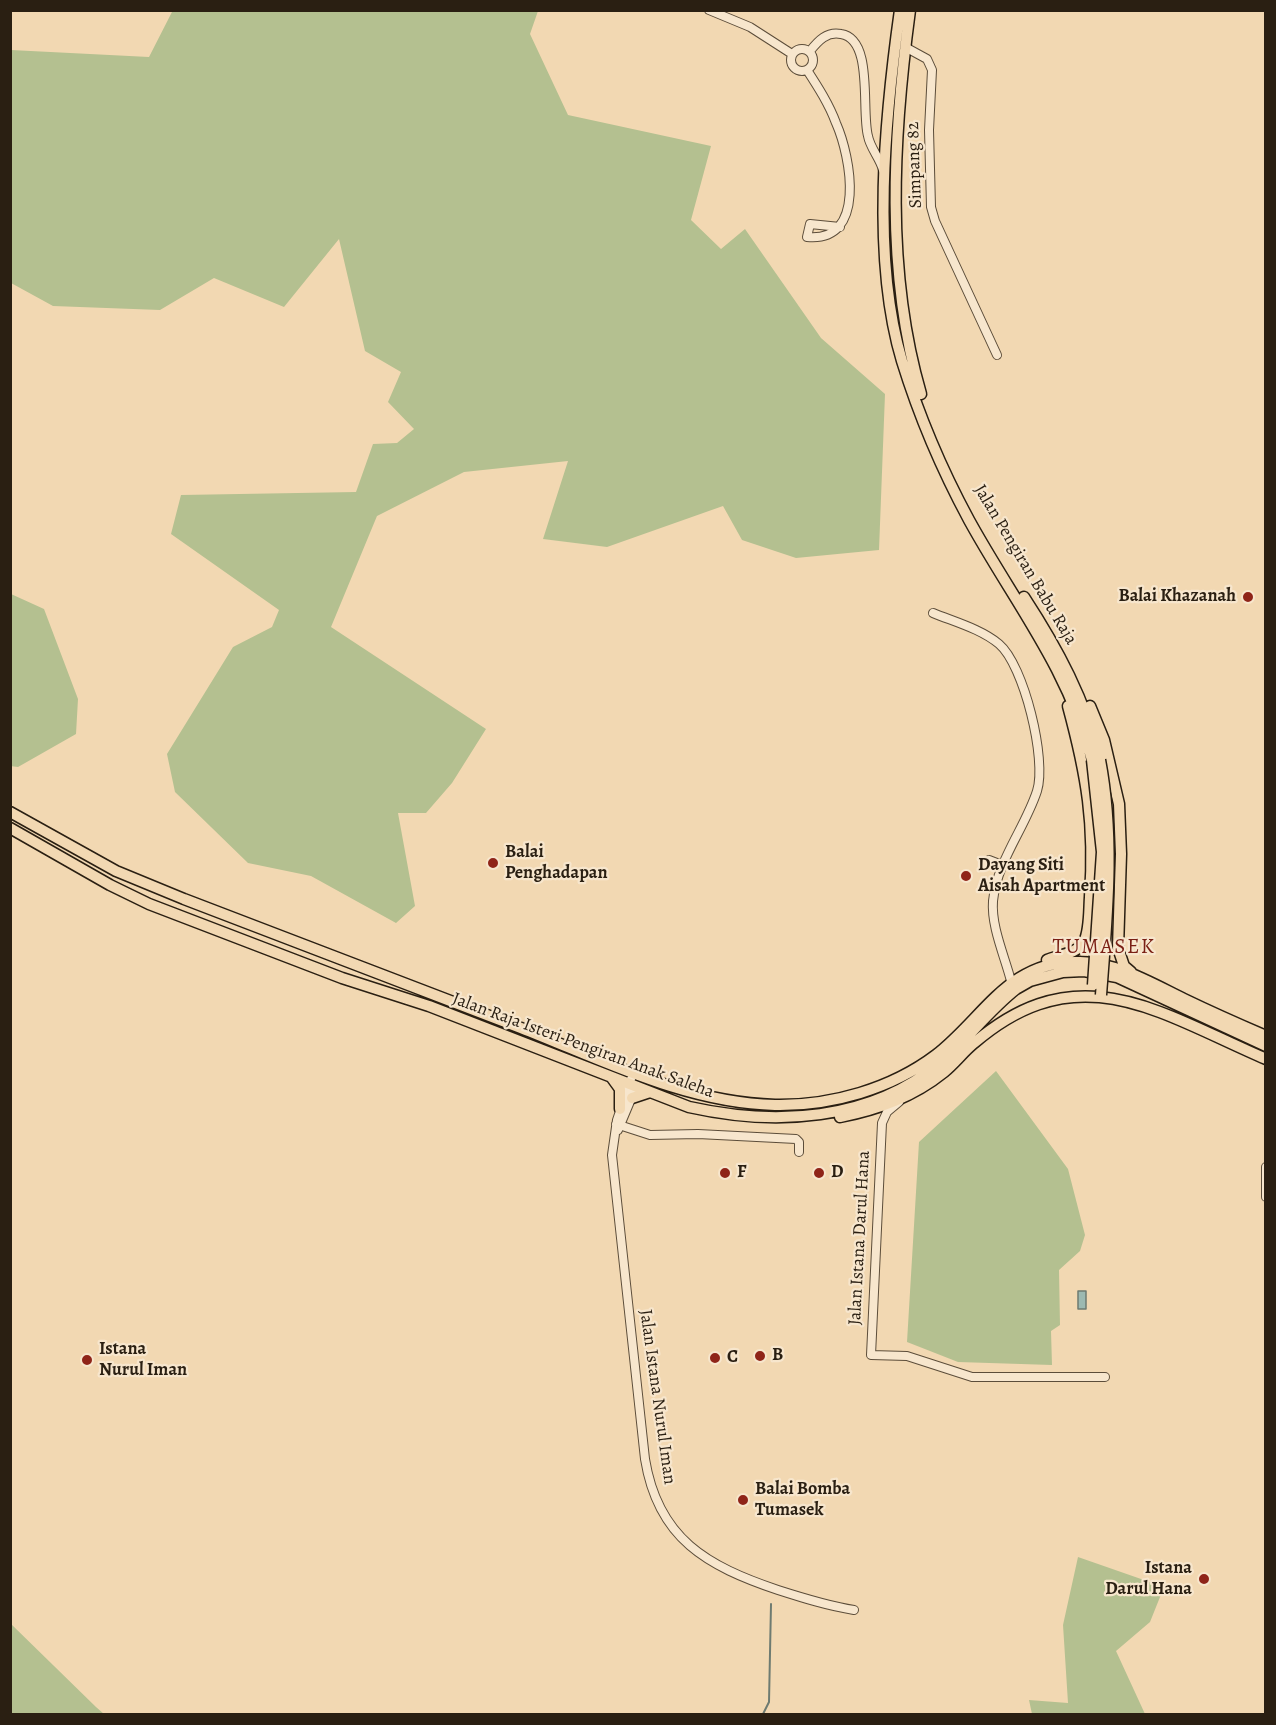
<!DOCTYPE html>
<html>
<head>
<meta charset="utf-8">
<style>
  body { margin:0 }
  #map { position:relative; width:1276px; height:1725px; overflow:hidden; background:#f2d8b2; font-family:Alegreya,serif }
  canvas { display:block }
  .frame { position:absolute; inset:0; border:12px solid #2a1f12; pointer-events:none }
</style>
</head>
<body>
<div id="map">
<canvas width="1276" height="1725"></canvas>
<div class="frame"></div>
</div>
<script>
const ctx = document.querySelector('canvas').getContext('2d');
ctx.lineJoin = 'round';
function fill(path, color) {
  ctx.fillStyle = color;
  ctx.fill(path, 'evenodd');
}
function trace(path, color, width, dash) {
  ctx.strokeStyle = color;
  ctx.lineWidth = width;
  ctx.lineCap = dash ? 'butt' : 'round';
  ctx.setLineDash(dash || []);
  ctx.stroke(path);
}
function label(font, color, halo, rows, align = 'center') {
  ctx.font = font + ' Alegreya,serif';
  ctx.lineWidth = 4.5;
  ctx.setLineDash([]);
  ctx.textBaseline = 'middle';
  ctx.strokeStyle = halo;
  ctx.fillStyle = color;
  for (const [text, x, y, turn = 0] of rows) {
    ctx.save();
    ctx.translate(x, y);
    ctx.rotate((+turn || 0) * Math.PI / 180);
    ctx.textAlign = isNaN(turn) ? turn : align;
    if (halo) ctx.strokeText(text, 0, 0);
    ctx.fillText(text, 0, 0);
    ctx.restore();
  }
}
const green = new Path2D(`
  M173,10L538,11L530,34L568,115L711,146L691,220L721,249L745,229L821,338L885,394L879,550L796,558L742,540L723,506L607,547L543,539L568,461L464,472L377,516L331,627L486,729L452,783L426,813H398L415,906L396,923L311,876L248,863L175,792L167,754L233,647L272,627L279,610L171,534L181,495L356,492L373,444L397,443L414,429L388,402L401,372L365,351L339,239L284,307L214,278L160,310L53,306L11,283V50L149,57Z
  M11,594L44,609L78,699L76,734L18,767L10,766Z
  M996,1071L1068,1169L1085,1235L1080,1251L1059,1270L1060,1325L1051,1331L1052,1365L958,1362L907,1342L919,1142Z
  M1078,1557L1164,1587L1150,1622L1116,1651L1145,1714H1032L1029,1700L1068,1703L1063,1625Z
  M10,1623L96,1707L104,1714H11Z`);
const water = new Path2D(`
  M1078,1291H1086V1309H1078Z`);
const stream = new Path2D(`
  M763,1714L769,1702L771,1604`);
const minor = new Path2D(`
  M709,10L750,27L792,54
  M905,47L927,59L932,70L929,130L931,207L935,221L997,355
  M791 60a11 11 0 1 1 22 0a11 11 0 1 1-22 0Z
  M810,51C818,41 827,31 841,34C874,39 861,111 868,136C870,148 880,158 883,170
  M807,70C818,87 829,104 836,123C851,157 867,243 807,237L810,224L840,227
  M933,613C955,622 981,629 999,644C1024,665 1047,760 1037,791C1025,828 997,861 993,901C991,927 1005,957 1011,981
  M989,860L1002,865
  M631,1079L617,1120L612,1155L645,1459C658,1539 707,1566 778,1590C803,1598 828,1606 854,1610
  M899,1102L887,1112L882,1123L871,1355L907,1356L972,1377H1105
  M616,1124L650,1135L698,1134L796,1139L799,1142V1152
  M618,1130L634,1092
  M1266,1167V1197`);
const major = new Path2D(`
  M900,10C885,117 871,258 902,361C919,416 942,470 969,520C1014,602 1068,667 1092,760
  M910,10C893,136 885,271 921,394
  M1024,597C1058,649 1085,700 1100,760
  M1090,706L1104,740L1119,804L1121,854L1118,948L1124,966L1131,972
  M10,812L116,871L184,899C297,942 409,985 521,1028C603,1060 686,1103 775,1105C831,1106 891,1089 936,1055C984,1018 1009,959 1080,962C1118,963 1151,983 1184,999C1211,1012 1238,1024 1266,1036
  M10,828L110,885L149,904L342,978L429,1006L689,1107C774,1126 870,1122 941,1062C967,1040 988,1011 1016,989L1030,981L1063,972L1084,971L1117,977L1266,1046
  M1047,960C1058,955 1077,954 1084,942C1090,930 1089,911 1090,897C1095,824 1087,776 1068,706
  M612,1078L620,1089V1109
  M632,1098L650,1092
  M840,1117C879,1109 913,1097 944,1072C955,1063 963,1052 974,1043C1079,953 1159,1013 1266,1059`);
const majorBridge = new Path2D(`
  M1092,760L1102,852L1093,985
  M1100,760C1115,839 1107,916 1101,995`);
const markers = [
  [1248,597,6,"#8f2418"],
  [493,863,6,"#8f2418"],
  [966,876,6,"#8f2418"],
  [725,1173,6,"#8f2418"],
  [819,1173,6,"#8f2418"],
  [760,1356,6,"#8f2418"],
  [715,1358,6,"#8f2418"],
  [87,1360,6,"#8f2418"],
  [743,1500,6,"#8f2418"],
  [1204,1579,6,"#8f2418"]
];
const streetNames = [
  ["Simpang 82",915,165,-92],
  ["Jalan Pengiran Babu Raja",1025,565,59],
  ["Jalan Raja Isteri Pengiran Anak Saleha",583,1046,20],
  ["Jalan Istana Darul Hana",860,1238,-87],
  ["Jalan Istana Nurul Iman",657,1397,82]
];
const poiNames = [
  ["Balai Khazanah",1236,597,"right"],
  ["Balai",505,853],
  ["Penghadapan",505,874],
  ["Dayang Siti",978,866],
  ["Aisah Apartment",978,887],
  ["F",737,1173],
  ["D",831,1173],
  ["Istana",99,1350],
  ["Nurul Iman",99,1371],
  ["B",772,1356],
  ["C",727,1358],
  ["Balai Bomba",755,1490],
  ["Tumasek",755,1511],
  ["Istana",1192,1569,"right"],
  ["Darul Hana",1192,1590,"right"]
];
const quarterNames = [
  ["TUMASEK",1104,948]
];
fill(green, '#b4c090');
fill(water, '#9cb9b1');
trace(water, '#6e7b71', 1.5);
trace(stream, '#6e7b71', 2);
trace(minor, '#5c4d3a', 10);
trace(major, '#2a1f12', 13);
trace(minor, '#f7e6cd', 8);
trace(major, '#f2d8b2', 10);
trace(majorBridge, '#2a1f12', 13, []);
trace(majorBridge, '#f2d8b2', 10);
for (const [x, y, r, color] of markers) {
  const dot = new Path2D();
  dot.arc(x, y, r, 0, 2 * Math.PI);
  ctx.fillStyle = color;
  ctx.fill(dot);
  trace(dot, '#f7e6cd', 2);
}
label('18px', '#2a1f12', '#f7e6cd', streetNames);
label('bold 18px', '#2a1f12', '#f7e6cd', poiNames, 'left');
ctx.letterSpacing = '1.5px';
label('21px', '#7a1f14', '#f7e6cd', quarterNames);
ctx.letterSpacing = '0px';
</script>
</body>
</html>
